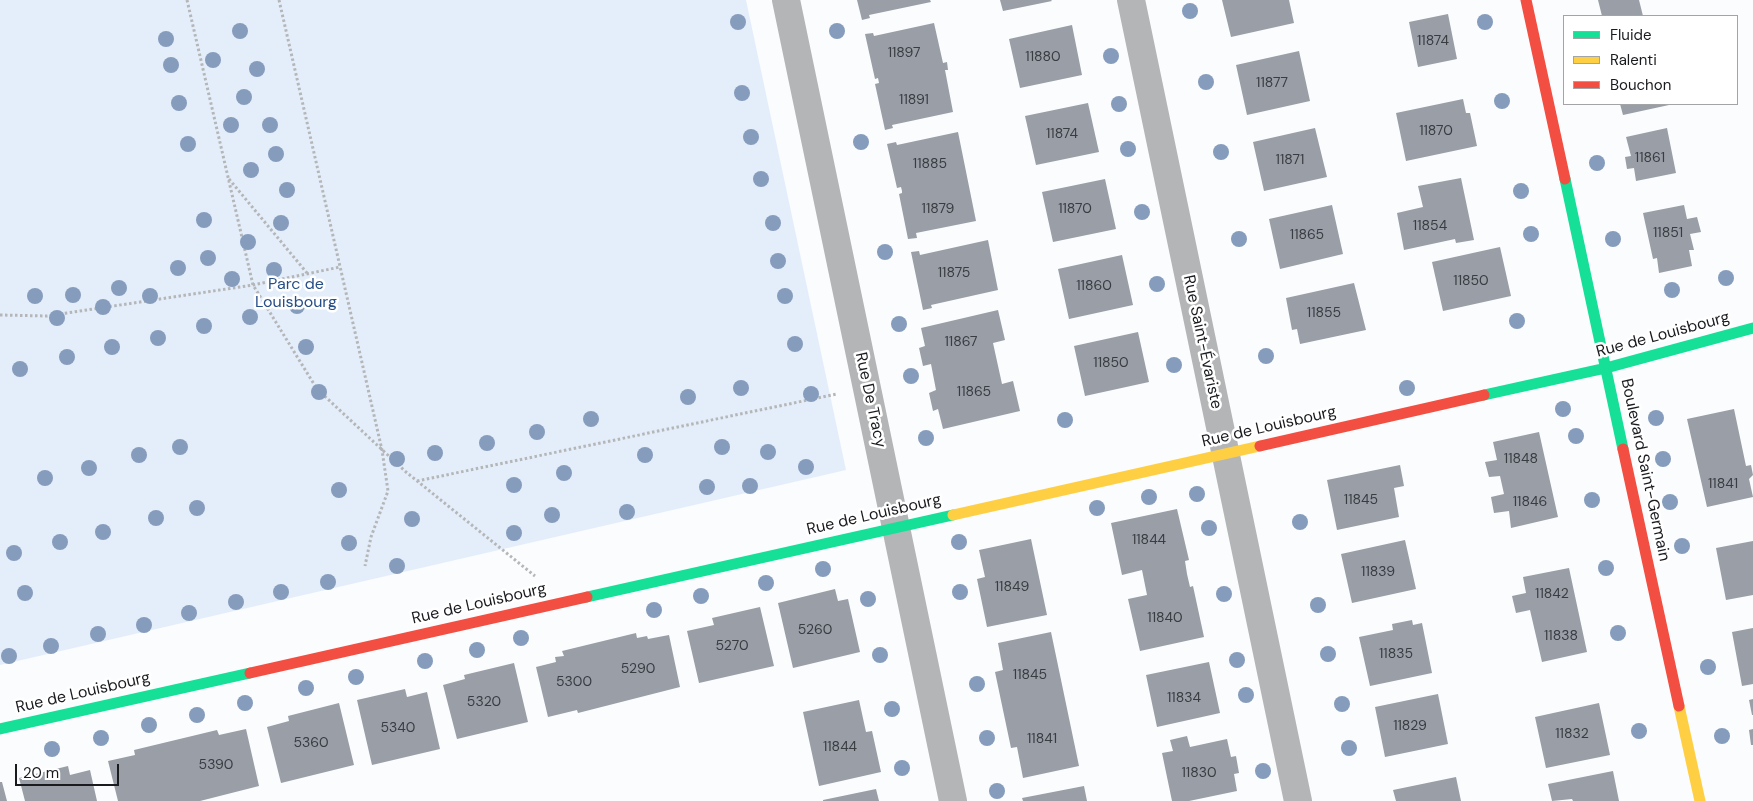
<!DOCTYPE html>
<html>
<head>
<meta charset="utf-8">
<style>
  body { margin:0 }
  #map { position:relative; width:1753px; height:801px; overflow:hidden; background:#fbfcfd; font-family:"DM Sans",sans-serif }
  canvas { display:block }
  .legend { position:absolute; left:1563px; top:15px; width:175px; height:90px; box-sizing:border-box; background:#fff; border:1px solid #a3a4a5; margin:0; padding:6px 9px; list-style:none; font-size:15px; color:#191b1f }
  .legend li { display:flex; align-items:center; gap:10px; height:25px }
  .legend b { width:25px; border:1px solid #a3a4a5 }
  .scale { position:absolute; left:15px; top:764px; width:104px; height:22px; box-sizing:border-box; border:2px solid #191b1f; border-top:0; padding-left:6px; font-size:15px; line-height:18px; white-space:nowrap; color:#191b1f; -webkit-text-stroke:4px #fff; paint-order:stroke }
</style>
</head>
<body>
<div id="map">
<canvas width="1753" height="801"></canvas>
<ul class="legend">
<li><b style="height:6px;background:#16e098"></b>Fluide</li>
<li><b style="height:6px;background:#ffcf43"></b>Ralenti</li>
<li><b style="height:6px;background:#f24e42"></b>Bouchon</li>
</ul>
<div class="scale">20 m</div>
</div>
<script>
const ctx = document.querySelector('canvas').getContext('2d');
ctx.lineJoin = 'round';
function fill(path, color) {
  ctx.fillStyle = color;
  ctx.fill(path, 'evenodd');
}
function trace(path, color, width, dash) {
  ctx.strokeStyle = color;
  ctx.lineWidth = width;
  ctx.lineCap = dash ? 'butt' : 'round';
  ctx.setLineDash(dash || []);
  ctx.stroke(path);
}
function label(font, color, halo, rows, align = 'center') {
  ctx.font = font + ' "DM Sans",sans-serif';
  ctx.lineWidth = 5;
  ctx.setLineDash([]);
  ctx.textBaseline = 'middle';
  ctx.strokeStyle = halo;
  ctx.fillStyle = color;
  for (const [text, x, y, turn = 0] of rows) {
    ctx.save();
    ctx.translate(x, y);
    ctx.rotate((+turn || 0) * Math.PI / 180);
    ctx.textAlign = isNaN(turn) ? turn : align;
    if (halo) ctx.strokeText(text, 0, 0);
    ctx.fillText(text, 0, 0);
    ctx.restore();
  }
}
const green = new Path2D(`
  M0,0H746L846,470L0,665Z`);
const building = new Path2D(`
  M857,0H930L931,2L869,15L870,18L862,20Z
  M1000,0H1051L1052,1L1003,11Z
  M1222,0H1289L1294,23L1231,37Z
  M1598,0H1639L1643,16H1602Z
  M1448,14L1457,59L1418,67L1409,22Z
  M934,23L943,63L947,62L948,70H945L953,112L892,125L893,128L885,130L875,84L879,83L878,78L875,79L865,34L873,33L874,36Z
  M1072,25L1082,75L1020,88L1009,39Z
  M1299,51L1310,101L1247,115L1236,65Z
  M1463,99L1466,113H1470L1477,146L1406,161L1396,113Z
  M1088,103L1099,152L1036,165L1025,116Z
  M1620,104H1668L1669,105L1623,115Z
  M1315,128L1327,177L1264,191L1253,142Z
  M1667,128L1676,173L1636,181L1634,168L1627,169L1625,157L1631,156L1626,137Z
  M958,132L976,221L916,233L917,238L908,239L899,194L902,193V191L901,187L897,188L887,144L896,142L897,145Z
  M1461,178L1474,240L1456,243L1455,239L1404,250L1397,213L1423,207L1418,186Z
  M1105,179L1116,229L1053,242L1042,192Z
  M1332,205L1343,254L1280,269L1269,219Z
  M1684,205L1687,219L1697,217L1701,232L1690,234L1694,250H1689L1692,266L1659,273L1657,258L1653,259L1643,213Z
  M988,240L998,290L931,305L932,308L923,310L911,252L919,251L920,255Z
  M1500,247L1511,296L1443,311L1432,262Z
  M1122,255L1133,305L1069,319L1058,269Z
  M1354,283L1366,330L1300,344L1297,329L1292,330L1286,298Z
  M998,310L1005,340L993,343L1002,384L1013,381L1020,411L943,429L938,409L933,411L929,393L936,390L931,364L923,366L919,348L925,346L921,328Z
  M1138,332L1149,382L1085,396L1074,346Z
  M1734,409L1746,466L1751,465L1753,475L1749,479L1753,497L1707,507L1687,419Z
  M1539,432L1558,517L1511,528L1509,511L1494,513L1491,497L1504,494L1500,476L1489,477L1485,462L1497,460L1493,442Z
  M1400,465L1404,486L1394,488L1399,517L1337,530L1327,480Z
  M1177,509L1189,560L1185,561L1187,574L1190,587L1193,586L1204,637L1140,651L1128,599L1147,595L1142,570L1122,575L1111,523Z
  M1031,539L1047,615L987,627L977,579L985,577L979,550Z
  M1405,540L1416,589L1352,603L1341,554Z
  M1753,541V595L1726,600L1716,548Z
  M1569,568L1587,652L1542,662L1530,610L1516,613L1512,596L1526,593L1523,577Z
  M835,589L838,601L848,599L860,652L793,668L778,603Z
  M760,607L774,666L699,683L687,631L714,625L712,618Z
  M1412,620L1413,625L1422,623L1432,673L1370,686L1359,637L1393,630L1392,624Z
  M1753,628V684L1742,686L1732,632Z
  M1051,632L1079,766L1023,778L1017,747L1011,748L995,672L1003,670L998,643Z
  M636,633L637,638L647,636L648,639L669,635L680,687L578,713L577,710L548,717L536,667L556,662L555,657L564,656L562,651Z
  M1209,662L1220,713L1157,727L1146,675Z
  M514,663L528,722L457,739L443,685L465,679L464,675Z
  M405,689L407,697L427,692L440,749L372,765L357,700Z
  M1438,694L1448,744L1385,757L1375,707Z
  M1753,699V715H1752L1749,700Z
  M859,700L866,732L872,731L881,772L819,786L803,712Z
  M339,703L354,765L281,783L267,727L289,721L288,716Z
  M1599,703L1610,755L1546,768L1535,717Z
  M246,729L259,786L200,801H118L108,761L135,755L134,750L217,730L219,735Z
  M1753,729V745H1751L1749,730Z
  M1187,736L1190,747L1227,739L1231,757L1236,756L1239,773L1234,774L1237,791L1189,801H1172L1162,753L1173,751L1170,740Z
  M68,766L70,775L90,770L97,801H25L19,778Z
  M1613,771L1619,801H1573L1572,799L1552,801L1548,784Z
  M1456,777L1461,801H1396L1393,790Z
  M0,782H2L7,801H0Z
  M1084,786L1087,801H1023L1022,798Z
  M876,789L879,801H823V800Z`);
const path = new Path2D(`
  M187,0L253,285L317,389L406,472L535,576
  M279,0L382,450L388,491L371,537L365,566
  M229,179L307,273
  M0,315L47,316L253,285L340,267
  M417,481L837,394`);
const street = new Path2D(`
  M786,0L953,801
  M1131,0L1298,801`);
const fast = new Path2D(`
  M1565,179L1623,449
  M1484,395L1606,368L1753,328
  M587,597L953,515
  M0,729L250,673`);
const slow = new Path2D(`
  M953,515L1260,446
  M1679,706L1700,801`);
const jam = new Path2D(`
  M1526,0L1565,179
  M1260,446L1484,395
  M1623,449L1679,706
  M250,673L587,597`);
const trees = [
  [1190,11],
  [738,22],
  [1485,22],
  [240,31],
  [837,31],
  [166,39],
  [1111,56],
  [213,60],
  [171,65],
  [257,69],
  [1206,82],
  [742,93],
  [244,97],
  [1502,101],
  [179,103],
  [1119,104],
  [231,125],
  [270,125],
  [751,137],
  [861,142],
  [188,144],
  [1128,149],
  [1221,152],
  [276,154],
  [1597,163],
  [251,170],
  [761,179],
  [287,190],
  [1521,191],
  [1142,212],
  [204,220],
  [281,223],
  [773,223],
  [1531,234],
  [1239,239],
  [1613,239],
  [248,242],
  [885,252],
  [208,258],
  [778,261],
  [178,268],
  [274,270],
  [1726,278],
  [232,279],
  [1157,284],
  [119,288],
  [1672,290],
  [73,295],
  [35,296],
  [150,296],
  [785,296],
  [297,306],
  [103,307],
  [250,317],
  [57,318],
  [1517,321],
  [899,324],
  [204,326],
  [158,338],
  [795,344],
  [112,347],
  [306,347],
  [1266,356],
  [67,357],
  [1174,365],
  [20,369],
  [911,376],
  [741,388],
  [1407,388],
  [319,392],
  [811,394],
  [688,397],
  [1563,409],
  [1656,418],
  [591,419],
  [1065,420],
  [537,432],
  [1576,436],
  [926,438],
  [487,443],
  [180,447],
  [722,447],
  [768,452],
  [435,453],
  [139,455],
  [645,455],
  [397,459],
  [1663,459],
  [806,467],
  [89,468],
  [564,473],
  [45,478],
  [514,485],
  [750,486],
  [707,487],
  [339,490],
  [1197,494],
  [1149,497],
  [1592,500],
  [1670,502],
  [197,508],
  [1097,508],
  [627,512],
  [552,515],
  [156,518],
  [412,519],
  [1300,522],
  [1209,528],
  [103,532],
  [514,533],
  [60,542],
  [959,542],
  [349,543],
  [1682,546],
  [14,553],
  [397,566],
  [1606,568],
  [823,569],
  [328,582],
  [766,583],
  [281,592],
  [960,592],
  [25,593],
  [1224,594],
  [701,596],
  [868,599],
  [236,602],
  [1318,605],
  [654,610],
  [189,613],
  [144,625],
  [1618,633],
  [98,634],
  [521,638],
  [51,646],
  [477,650],
  [1328,654],
  [880,655],
  [9,656],
  [1237,660],
  [425,661],
  [1708,667],
  [356,677],
  [977,684],
  [306,688],
  [1246,695],
  [245,703],
  [1342,704],
  [892,709],
  [197,715],
  [149,725],
  [1639,731],
  [1722,736],
  [101,738],
  [987,738],
  [1349,748],
  [52,749],
  [902,768],
  [1263,771],
  [997,791]
];
const numberNames = [
  ["11874",1433,41],
  ["11897",904,53],
  ["11880",1043,57],
  ["11877",1272,83],
  ["11891",914,100],
  ["11870",1436,131],
  ["11874",1062,134],
  ["11861",1650,158],
  ["11871",1290,160],
  ["11885",930,164],
  ["11879",938,209],
  ["11870",1075,209],
  ["11854",1430,226],
  ["11851",1668,233],
  ["11865",1307,235],
  ["11875",954,273],
  ["11850",1471,281],
  ["11860",1094,286],
  ["11855",1324,313],
  ["11867",961,342],
  ["11850",1111,363],
  ["11865",974,392],
  ["11848",1521,459],
  ["11841",1723,484],
  ["11845",1361,500],
  ["11846",1530,502],
  ["11844",1149,540],
  ["11839",1378,572],
  ["11849",1012,587],
  ["11842",1552,594],
  ["11840",1165,618],
  ["5260",815,630],
  ["11838",1561,636],
  ["5270",732,646],
  ["11835",1396,654],
  ["5290",638,669],
  ["11845",1030,675],
  ["5300",574,682],
  ["11834",1184,698],
  ["5320",484,702],
  ["11829",1410,726],
  ["5340",398,728],
  ["11832",1572,734],
  ["11841",1042,739],
  ["5360",311,743],
  ["11844",840,747],
  ["5390",216,765],
  ["11830",1199,773]
];
const parkNames = [
  ["Parc de",296,285],
  ["Louisbourg",296,303]
];
const streetNames = [
  ["Rue de Louisbourg",1663,335,-15],
  ["Rue Saint-Évariste",1202,342,78],
  ["Rue De Tracy",870,400,78],
  ["Rue de Louisbourg",1269,427,-13],
  ["Boulevard Saint-Germain",1645,470,78],
  ["Rue de Louisbourg",874,515,-13],
  ["Rue de Louisbourg",479,604,-13],
  ["Rue de Louisbourg",83,693,-13]
];
fill(green, '#e4eefb');
fill(building, '#999ea7');
trace(path, '#b5b6b7', 3, [2.5, 2.5]);
trace(street, '#b4b5b6', 28);
trace(fast, '#16e098', 11);
trace(slow, '#ffcf43', 11);
trace(jam, '#f24e42', 11);
ctx.fillStyle = '#869cbc';
for (const [x, y] of trees) {
  ctx.beginPath();
  ctx.arc(x, y, 8, 0, 2 * Math.PI);
  ctx.fill();
}
label('14px', '#393c41', null, numberNames);
label('16px', '#264e87', '#fff', parkNames);
label('16px', '#191b1f', '#fff', streetNames);
</script>
</body>
</html>
